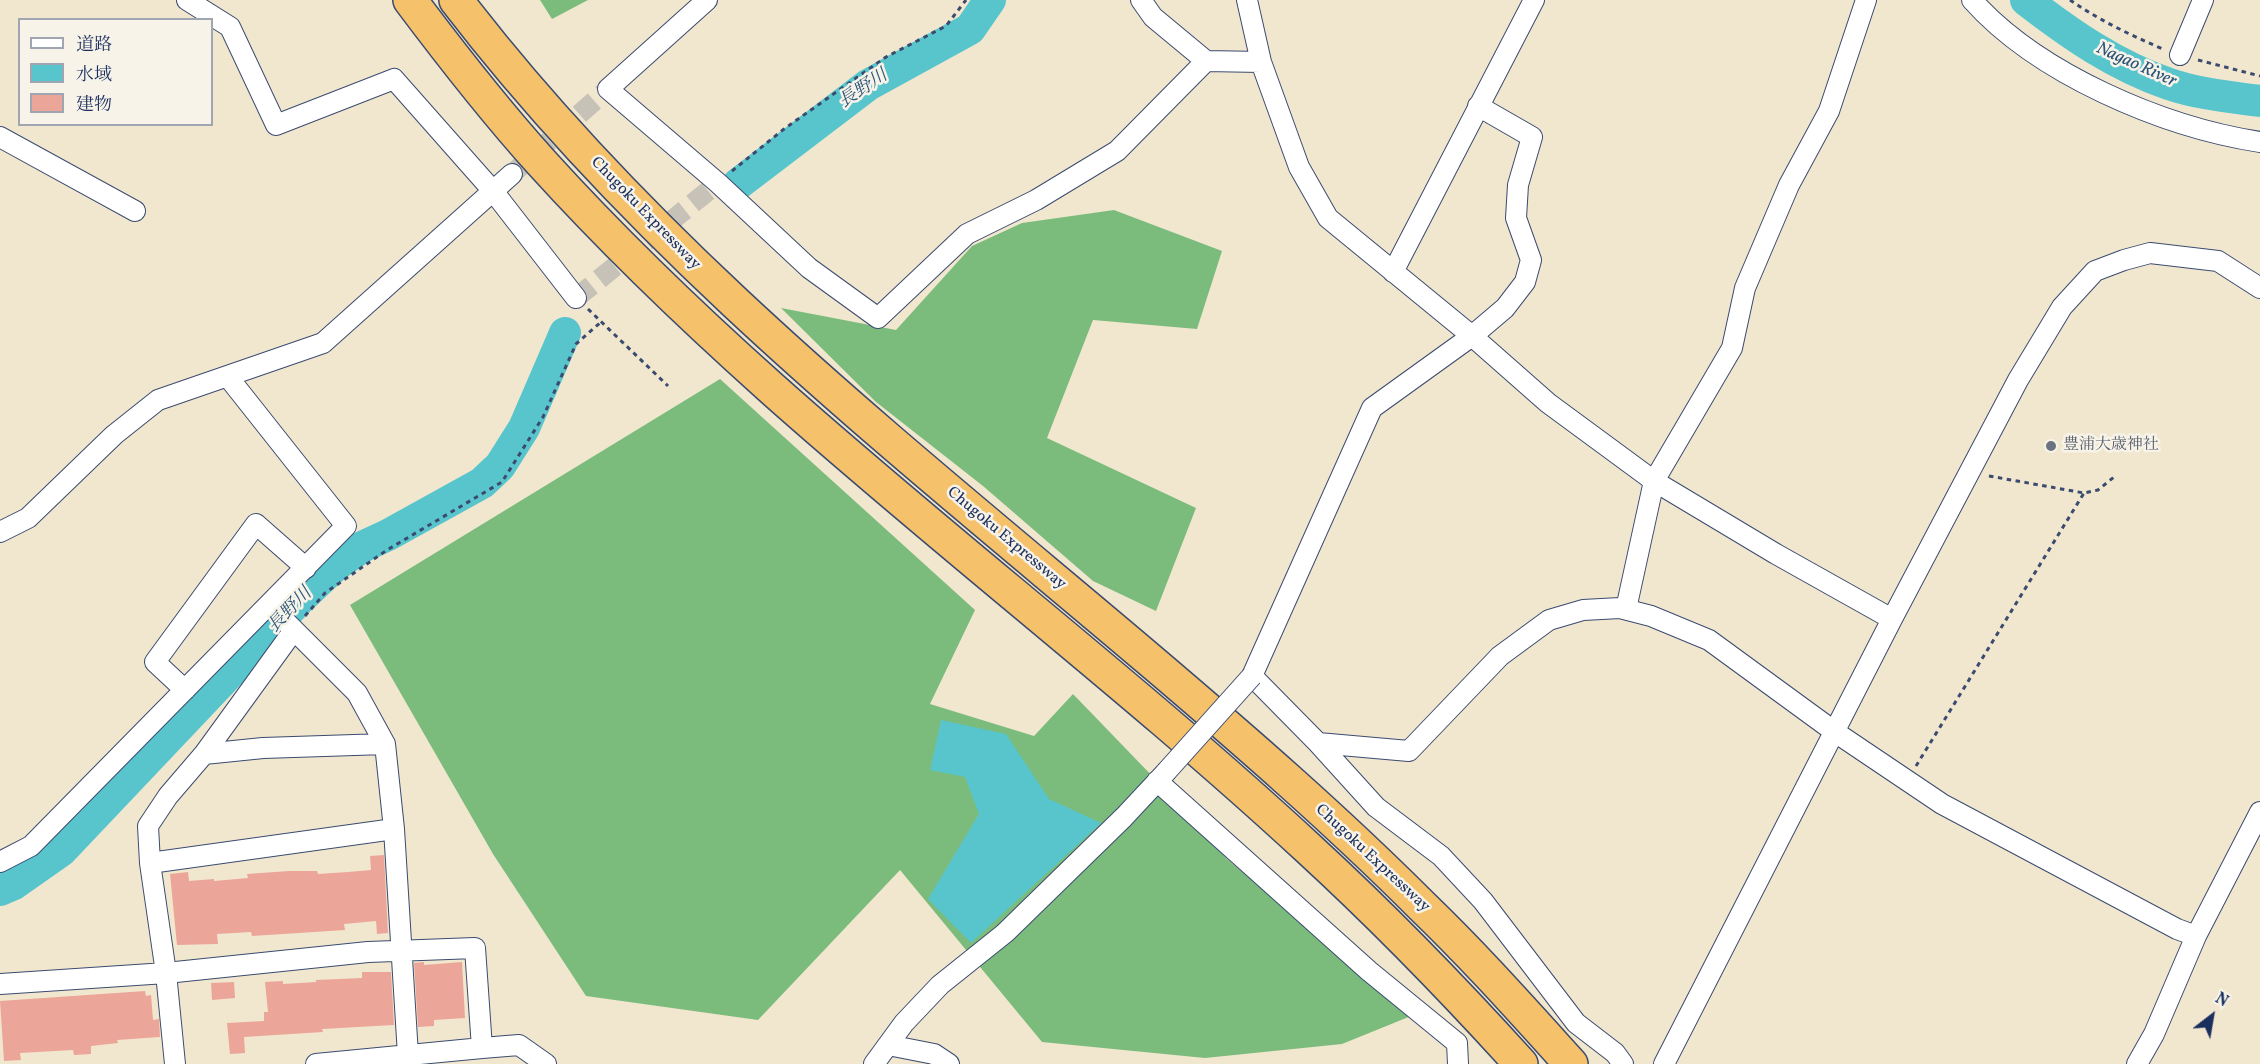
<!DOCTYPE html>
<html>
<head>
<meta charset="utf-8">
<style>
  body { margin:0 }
  #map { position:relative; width:2260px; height:1064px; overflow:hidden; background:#f1e7cf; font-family:Vollkorn,"Noto Serif JP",serif }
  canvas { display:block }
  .legend { position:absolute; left:18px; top:18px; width:195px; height:108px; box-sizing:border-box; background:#f7f3e8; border:2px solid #9fa5b1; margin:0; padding:8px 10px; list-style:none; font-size:18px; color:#1b2f5e }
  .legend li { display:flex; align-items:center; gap:12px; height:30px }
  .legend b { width:30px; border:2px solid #9fa5b1 }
  .north { position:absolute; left:2182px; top:986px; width:60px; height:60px; -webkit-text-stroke:4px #f7f3e8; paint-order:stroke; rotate:31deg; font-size:16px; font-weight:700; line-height:24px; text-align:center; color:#1b2f5e }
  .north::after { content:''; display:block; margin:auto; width:21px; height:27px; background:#1b2f5e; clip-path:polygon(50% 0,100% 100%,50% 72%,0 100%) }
</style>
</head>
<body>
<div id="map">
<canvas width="2260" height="1064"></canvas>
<ul class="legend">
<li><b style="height:8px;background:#fff"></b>道路</li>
<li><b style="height:16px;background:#58c5cd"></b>水域</li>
<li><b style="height:16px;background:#eca599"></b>建物</li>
</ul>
<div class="north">N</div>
</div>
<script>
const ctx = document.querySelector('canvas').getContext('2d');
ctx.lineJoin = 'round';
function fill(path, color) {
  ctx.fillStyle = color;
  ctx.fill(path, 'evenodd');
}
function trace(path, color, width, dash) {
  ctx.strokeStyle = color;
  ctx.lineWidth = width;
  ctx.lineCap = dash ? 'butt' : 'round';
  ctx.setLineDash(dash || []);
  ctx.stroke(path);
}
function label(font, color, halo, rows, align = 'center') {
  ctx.font = font + ' Vollkorn,"Noto Serif JP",serif';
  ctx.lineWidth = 5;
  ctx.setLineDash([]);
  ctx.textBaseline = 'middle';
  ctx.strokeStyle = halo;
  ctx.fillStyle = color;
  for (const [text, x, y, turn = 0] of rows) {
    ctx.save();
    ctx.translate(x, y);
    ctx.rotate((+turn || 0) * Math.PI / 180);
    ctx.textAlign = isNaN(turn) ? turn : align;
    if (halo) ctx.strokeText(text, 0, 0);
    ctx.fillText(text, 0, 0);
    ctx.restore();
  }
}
const forest = new Path2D(`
  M540,0H588L552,19Z
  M1114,210L1222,251L1197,329L1093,320L1047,438L1196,508L1156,611L1093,581L983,486L876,402L781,308L896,330L972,246L1022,223Z
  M720,379L975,610L930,704L1034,736L1073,694L1157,781L1227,859L1317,935L1416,1014L1342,1044L1205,1058L1042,1042L900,870L758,1020L586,996L493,854L350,605Z`);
const water = new Path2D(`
  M941,720L1006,734L1049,799L1101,823L971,943L928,899L979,814L965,777L930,770Z`);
const river = new Path2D(`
  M2026,0C2070,34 2116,66 2169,84C2198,94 2230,97 2260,101
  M738,184L868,85L970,29L990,0
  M0,890L14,884L61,851L298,601L336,565L362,547L388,535L482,483L500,466L524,428L565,333`);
const building = new Path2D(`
  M384,855L388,933L377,934L376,921L344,924L345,930L252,936L251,932L217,934L218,944L177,945L170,874L188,872L189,881L214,879V881L248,878L247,874L289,871H317L318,874L348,872L371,870L370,856Z
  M424,962V965L462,962L465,1018L434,1020V1026L418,1027L414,963Z
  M362,972H391L394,1025L322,1029L323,1032L244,1037L245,1053L230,1054L227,1023L264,1021V1012H268L265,982L283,981V984L316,982V980L362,978Z
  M234,982L235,998L212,1000L211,983Z
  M145,991L146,996L151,995L153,1020L159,1019L160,1037L117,1040L118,1043L91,1046V1054L74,1055L73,1050L20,1053L21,1060L4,1061L0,1001Z`);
const streetTunnel = new Path2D(`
  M512,174L608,89
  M576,298L718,183`);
const path = new Path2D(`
  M2070,0C2099,20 2130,35 2163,49
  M2198,60L2260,76
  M732,171L784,129L886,57L946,26L966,0
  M588,309L668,386
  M1989,476L2084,493L2098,490L2114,477
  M305,616L325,593L387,550L502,482L543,417L576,344L601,322
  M1916,766L2084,493`);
const street = new Path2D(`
  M187,0L230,27L276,125L394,79L493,191L576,298
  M707,0L608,89L718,183L809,268L878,318L967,234L1036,200L1117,151L1206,61L1153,17L1141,0
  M1247,0L1261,62L1299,167L1328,218L1472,336L1548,403L1654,481L1776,554L1892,619
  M1972,0C2038,74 2163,127 2260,142
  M2180,55L2203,0
  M1206,61L1261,62
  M1478,106L1532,137L1518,185L1516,218L1531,260L1525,282L1505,308L1472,336L1372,408L1252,676L1318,743L1409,751L1500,656L1549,620L1583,610L1620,608L1651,616L1709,640L1835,732L1942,804L2177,929L2196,936
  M0,137L135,211
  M1393,272L1534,0
  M0,532L28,518L114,435L158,400L323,343L512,174
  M269,605L357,693L385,744L394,829L408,1055
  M1626,609L1654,481L1732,348L1745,288L1789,185L1829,111L1866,0
  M185,690L155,662L256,524L306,568
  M1318,743L1376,807L1441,856L1483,901L1576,1023L1615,1053L1623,1064
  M204,754L294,630
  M1157,781L1369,971L1457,1043L1458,1064
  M0,862L31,846L346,526L228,377
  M150,863L394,829
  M0,984L166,973L368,952L475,948L482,1048L519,1045L546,1064
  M888,1045L934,1054L949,1064
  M175,1064L166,973L150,863L148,826L168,796L204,754L263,748L385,744
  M316,1064L482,1048
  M874,1064L904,1023L940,985L1005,933L1124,817L1166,772
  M1664,1064L1892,619L2018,380L2062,307L2095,271L2124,260L2150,253L2218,261L2260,288
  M2137,1064L2154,1034L2196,936L2260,812`);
const highway = new Path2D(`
  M410,0C452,56 495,111 541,162C773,418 1057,616 1309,849C1383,917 1453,989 1521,1064
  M456,0C652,256 907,454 1151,661C1244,740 1336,820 1422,906C1474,956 1522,1010 1571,1064`);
const streetBridge = new Path2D(`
  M1166,772L1252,676`);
const markers = [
  [2051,446,6,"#6b7280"]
];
const streetNames = [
  ["Chugoku Expressway",645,214,46],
  ["Chugoku Expressway",1006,539,40],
  ["Chugoku Expressway",1372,859,43]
];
const worshipNames = [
  ["豊浦大歳神社",2063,446]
];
const waterNames = [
  ["Nagao River",2136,66,24],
  ["長野川",864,90,-34],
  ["長野川",291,611,-46]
];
fill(forest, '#7bbc7d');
fill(water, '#58c5cd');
trace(river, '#58c5cd', 32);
fill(building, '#eca599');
trace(streetTunnel, '#c6c2b8', 20, [20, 10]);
trace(street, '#3b4b6f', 22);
trace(highway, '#3b4b6f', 36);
trace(path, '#3b4b6f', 3, [4.5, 4.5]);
trace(street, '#fff', 20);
trace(highway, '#f5c16b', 33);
trace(streetBridge, '#3b4b6f', 22, []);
trace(streetBridge, '#fff', 20);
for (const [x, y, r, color] of markers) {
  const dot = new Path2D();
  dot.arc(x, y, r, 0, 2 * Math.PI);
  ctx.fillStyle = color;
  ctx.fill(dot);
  trace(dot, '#f7f3e8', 2);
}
label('16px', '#1b2f5e', '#f7f3e8', streetNames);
label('16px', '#5b616d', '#f7f3e8', worshipNames, 'left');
label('italic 18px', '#2a547a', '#f7f3e8', waterNames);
</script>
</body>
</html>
